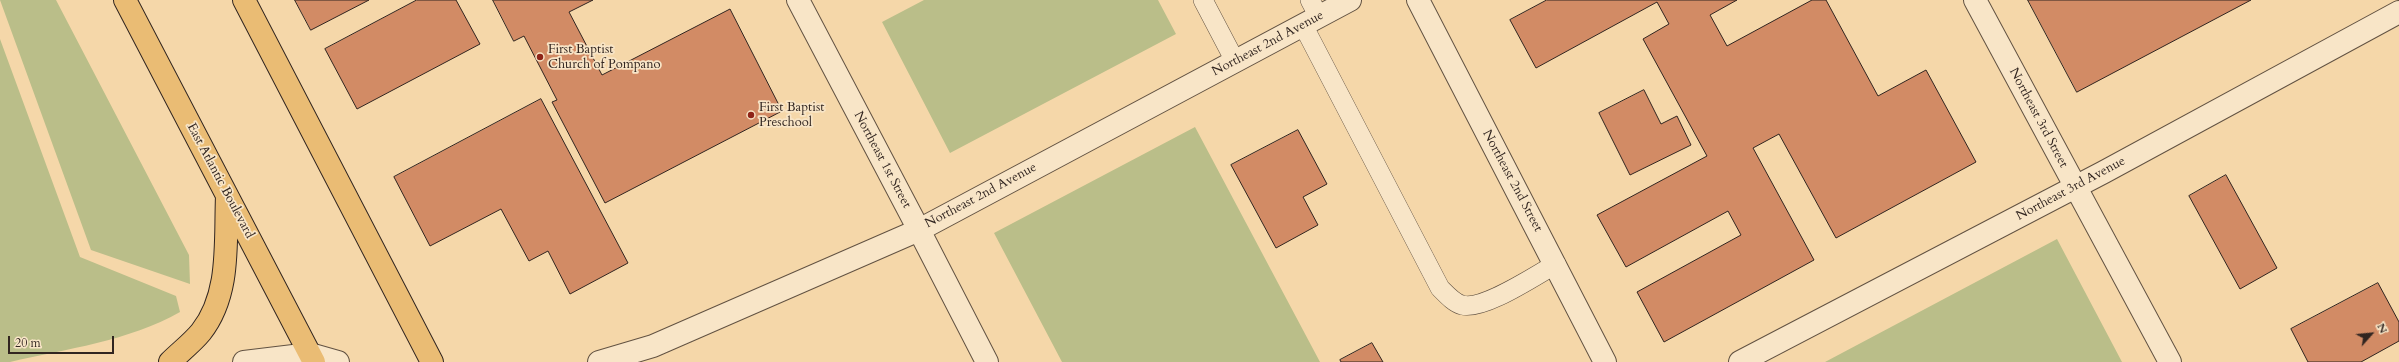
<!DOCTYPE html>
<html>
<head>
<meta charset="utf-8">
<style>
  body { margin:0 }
  #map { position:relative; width:2399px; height:362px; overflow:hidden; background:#f5d7a9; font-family:Cardo,serif }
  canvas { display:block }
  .north { position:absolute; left:2351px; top:314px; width:40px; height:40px; -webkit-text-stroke:3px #f8e5c7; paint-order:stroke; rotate:63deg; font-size:11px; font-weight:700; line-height:16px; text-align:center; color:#312520 }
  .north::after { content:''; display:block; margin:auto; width:14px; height:18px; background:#312520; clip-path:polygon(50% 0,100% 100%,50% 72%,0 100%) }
  .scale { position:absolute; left:8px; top:336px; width:106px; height:18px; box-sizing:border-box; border:2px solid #312520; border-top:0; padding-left:5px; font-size:12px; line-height:14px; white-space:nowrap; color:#312520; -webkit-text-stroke:3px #f8e5c7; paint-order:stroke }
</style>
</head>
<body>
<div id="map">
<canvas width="2399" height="362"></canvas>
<div class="north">N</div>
<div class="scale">20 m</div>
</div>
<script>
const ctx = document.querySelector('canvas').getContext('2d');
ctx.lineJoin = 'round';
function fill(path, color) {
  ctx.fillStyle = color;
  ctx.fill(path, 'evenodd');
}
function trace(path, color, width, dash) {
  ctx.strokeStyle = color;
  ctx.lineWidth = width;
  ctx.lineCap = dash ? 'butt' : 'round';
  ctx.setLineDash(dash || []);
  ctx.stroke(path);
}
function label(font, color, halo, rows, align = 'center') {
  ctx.font = font + ' Cardo,serif';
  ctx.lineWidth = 3.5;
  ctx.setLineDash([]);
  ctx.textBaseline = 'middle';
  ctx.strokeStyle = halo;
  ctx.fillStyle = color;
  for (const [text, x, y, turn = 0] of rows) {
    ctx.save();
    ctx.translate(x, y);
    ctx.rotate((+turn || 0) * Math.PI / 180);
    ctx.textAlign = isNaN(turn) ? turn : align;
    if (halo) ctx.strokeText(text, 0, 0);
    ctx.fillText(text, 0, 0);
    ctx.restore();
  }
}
const green = new Path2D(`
  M0,0H56L189,255L190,284L91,250Z
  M924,0H1158L1176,34L950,153L882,22Z
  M0,39L80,257L176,296L180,312C129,341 66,349 10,362H0Z
  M1195,127L1320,362H1062L994,233Z
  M2057,239L2122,362H1825Z`);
const building = new Path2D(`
  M295,0H369L311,30Z
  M417,0H456L480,44L357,109L325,49Z
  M493,0H593L569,12L602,75L730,9L782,111L605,203L552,102L557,100L524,36L514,41Z
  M1547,0H1737L1710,15L1727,46L1812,0H1826L1878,96L1926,70L1976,162L1836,238L1779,134L1753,148L1814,260L1664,342L1637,292L1741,235L1728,211L1626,267L1597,215L1707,156L1643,39L1669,24L1657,2L1536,68L1510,20Z
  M2028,0H2251L2077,92Z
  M1644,90L1661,124L1677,116L1691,145L1630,175L1599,113Z
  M541,99L628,263L570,294L548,251L529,261L501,209L430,246L394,177Z
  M1298,130L1327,184L1303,197L1318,225L1276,248L1231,165Z
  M2226,175L2277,268L2240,289L2189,196Z
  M2378,283L2399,322V341L2361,362H2308L2291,329Z
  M1372,343L1383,362H1341L1340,360Z`);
const service = new Path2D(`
  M1203,0L1235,61
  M1310,0L1319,17
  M1303,25L1440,288C1446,294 1454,303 1462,305C1483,311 1536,275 1556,264`);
const minor = new Path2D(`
  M798,0L919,230
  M1418,0L1605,362
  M1975,0L2170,362
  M1740,362L2104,172L2399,12`);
const tertiary = new Path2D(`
  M919,230L987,362
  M244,362L310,354L338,362
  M599,362L653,346L919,230L1350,0`);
const primary = new Path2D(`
  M125,0L314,362
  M244,0L432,362
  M170,362C180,352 192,343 201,332C231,294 225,242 227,196`);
const markers = [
  [540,57,4,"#8f2418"],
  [751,115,4,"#8f2418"]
];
const streetNames = [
  ["Northeast 2nd Avenue",1268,44,-28],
  ["Northeast 3rd Street",2038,118,62],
  ["Northeast 1st Street",882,160,62],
  ["East Atlantic Boulevard",220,181,62],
  ["Northeast 2nd Street",1512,181,62],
  ["Northeast 3rd Avenue",2071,189,-28],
  ["Northeast 2nd Avenue",981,196,-28]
];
const poiNames = [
  ["First Baptist",548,50],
  ["Church of Pompano",548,65],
  ["First Baptist",759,108],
  ["Preschool",759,123]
];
fill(green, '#babe89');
fill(building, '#d28b65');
trace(building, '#312520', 1);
trace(service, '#625242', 20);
trace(minor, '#625242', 24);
trace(tertiary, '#625242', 24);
trace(primary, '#312520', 24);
trace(service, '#f8e5c7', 19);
trace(minor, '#f8e5c7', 22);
trace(tertiary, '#f8e5c7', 22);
trace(primary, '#eabc74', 22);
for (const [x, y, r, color] of markers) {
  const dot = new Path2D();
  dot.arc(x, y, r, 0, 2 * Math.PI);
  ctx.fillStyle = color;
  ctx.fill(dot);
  trace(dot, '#f8e5c7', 1.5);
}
label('13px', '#312520', '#f8e5c7', streetNames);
label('13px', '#312520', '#f8e5c7', poiNames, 'left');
</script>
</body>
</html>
